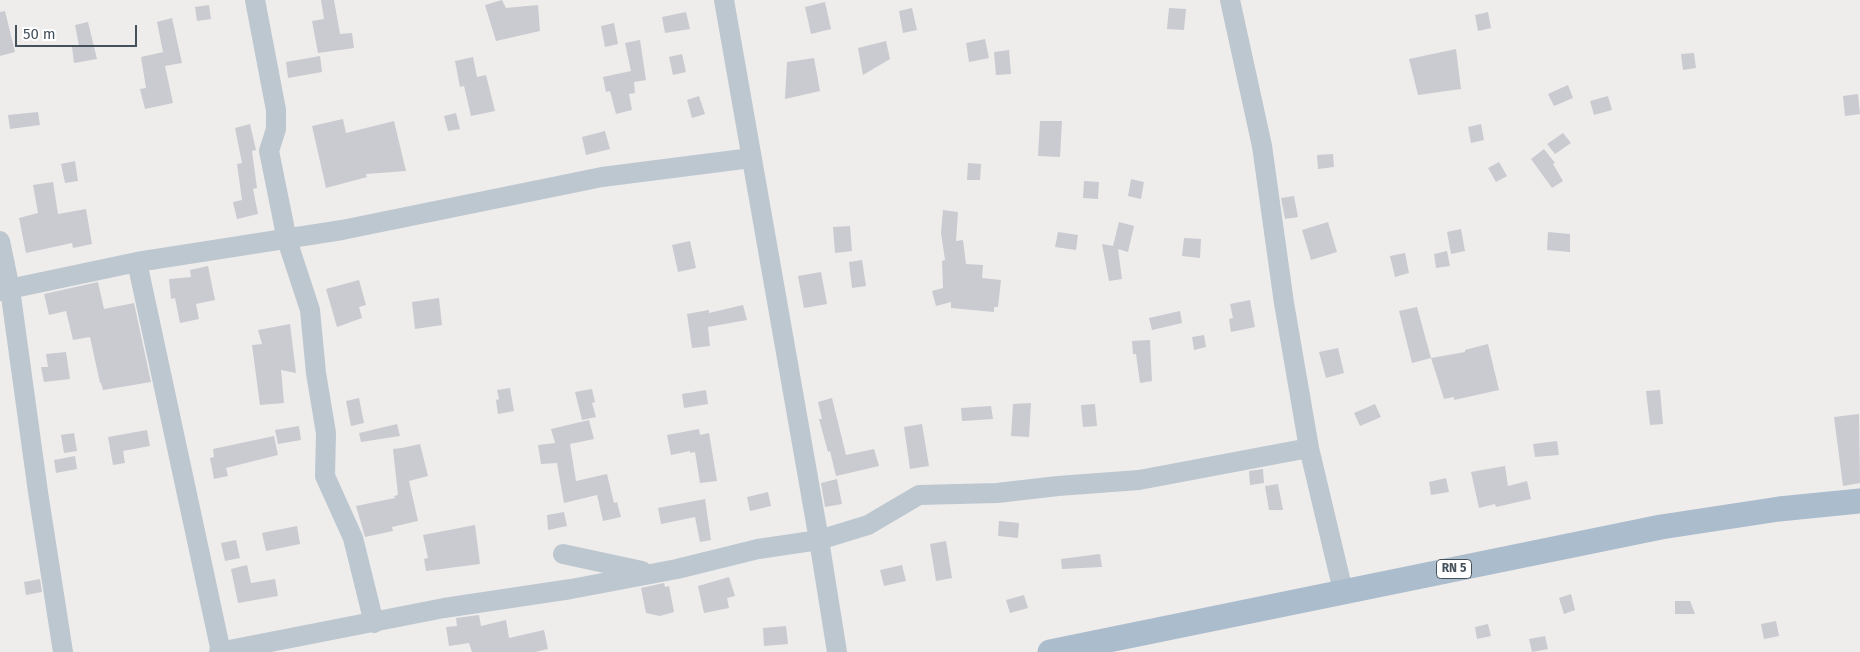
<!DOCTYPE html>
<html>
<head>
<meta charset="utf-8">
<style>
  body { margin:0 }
  #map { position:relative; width:1860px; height:652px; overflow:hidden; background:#efecec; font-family:"Fira Sans",sans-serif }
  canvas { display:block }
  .scale { position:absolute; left:15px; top:25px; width:122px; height:22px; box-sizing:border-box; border:2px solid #44505a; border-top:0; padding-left:6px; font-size:15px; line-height:18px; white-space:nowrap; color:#44505a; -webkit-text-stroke:4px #fff; paint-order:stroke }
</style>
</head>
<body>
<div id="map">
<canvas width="1860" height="652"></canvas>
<div class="scale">50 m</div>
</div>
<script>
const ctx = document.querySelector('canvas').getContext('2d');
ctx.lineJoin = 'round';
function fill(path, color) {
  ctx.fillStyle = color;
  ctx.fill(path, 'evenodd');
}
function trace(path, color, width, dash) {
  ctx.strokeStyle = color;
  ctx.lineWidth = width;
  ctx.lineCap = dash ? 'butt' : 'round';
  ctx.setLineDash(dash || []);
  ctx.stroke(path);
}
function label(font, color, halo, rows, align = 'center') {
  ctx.font = font + ' "Fira Sans",sans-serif';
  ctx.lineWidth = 4.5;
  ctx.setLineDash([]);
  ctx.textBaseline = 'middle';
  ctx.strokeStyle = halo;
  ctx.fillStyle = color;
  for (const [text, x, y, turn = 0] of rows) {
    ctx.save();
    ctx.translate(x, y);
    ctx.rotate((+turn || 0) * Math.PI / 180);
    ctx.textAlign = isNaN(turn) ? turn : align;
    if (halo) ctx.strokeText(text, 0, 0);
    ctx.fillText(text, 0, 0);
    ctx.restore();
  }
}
const building = new Path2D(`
  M321,0H334L340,34L352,33L354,48L318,53L312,21L324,19Z
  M502,0L506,8L538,5L540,31L496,41L485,5Z
  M825,2L831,29L811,34L805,7Z
  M209,5L211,19L197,21L195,7Z
  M912,8L917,30L903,33L899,11Z
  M1169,8L1186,9L1184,30L1167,29Z
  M5,11L15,52L0,56V12Z
  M686,12L690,29L665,33L662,17Z
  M1488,12L1491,28L1478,31L1475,15Z
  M172,18L182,63L165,66L173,103L145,109L140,89L146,88L141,57L163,52L157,22Z
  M88,22L97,59L74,63L72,47L79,46L75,25Z
  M614,23L618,44L605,47L601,26Z
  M985,39L989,58L969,62L966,43Z
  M640,40L646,80L634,82L635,93L629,94L632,110L616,114L610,91L606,92L603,77L631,71L625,43Z
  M886,41L890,59L863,75L858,48Z
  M1456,49L1461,89L1418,95L1409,59Z
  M1009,50L1011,74L996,75L994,52Z
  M1694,53L1696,68L1683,70L1681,54Z
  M682,54L686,72L673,75L669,57Z
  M320,56L322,72L288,78L286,62Z
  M473,57L477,77L486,75L495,111L471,116L464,86L460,87L455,61Z
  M814,58L820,91L785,99L787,62Z
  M1568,85L1573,98L1554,106L1548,94Z
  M1858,94L1860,114L1845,116L1843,96Z
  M699,96L705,114L692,118L687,100Z
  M1608,96L1612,110L1594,115L1590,101Z
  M38,112L40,125L10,129L8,115Z
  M456,113L460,129L448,131L444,116Z
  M343,119L346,133L394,121L406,171L366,174L367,177L326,188L312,126Z
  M1040,121H1062L1060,157L1038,156Z
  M250,124L256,150L252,151L257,188L253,189L258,214L237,219L233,202L242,200L237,164L242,163L235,128Z
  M1481,124L1484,140L1471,143L1468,127Z
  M605,131L610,149L586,155L582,137Z
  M1563,133L1571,143L1555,154L1547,144Z
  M1544,149L1555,163L1553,164L1563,181L1552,188L1531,159Z
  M1333,154L1334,167L1318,169L1317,155Z
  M75,161L78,181L65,183L61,164Z
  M1499,162L1507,176L1496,182L1488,168Z
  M968,163L981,164L980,180H967Z
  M1131,179L1144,182L1141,199L1128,196Z
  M1084,181L1099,182L1098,199L1083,198Z
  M53,182L58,214L86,209L92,244L73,248L72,243L26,253L19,218L38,213L33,185Z
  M1294,196L1298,217L1285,219L1281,198Z
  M943,210L958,212L956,241L963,240L966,264L983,265L982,278L1001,280L998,307H994V312L951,308V302L936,306L932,291L943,288L942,261L945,260L941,233Z
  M1119,222L1134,226L1128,252L1118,249L1122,279L1109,281L1102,244L1113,246Z
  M1328,222L1337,252L1311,260L1302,230Z
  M850,226L852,251L835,253L833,227Z
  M1461,229L1465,251L1451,254L1447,232Z
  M1058,232L1078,235L1076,250L1055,247Z
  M1548,232L1570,234V252L1547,250Z
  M1184,238L1201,239L1200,258L1182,256Z
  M690,241L696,268L678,272L672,245Z
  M1447,251L1450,266L1436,268L1434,254Z
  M1405,253L1409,273L1395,277L1390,256Z
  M862,260L866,286L852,288L849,262Z
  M208,266L215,300L196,304L199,319L180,323L175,298L171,299L169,279L191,277L190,270Z
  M821,272L827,304L804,308L798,276Z
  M359,280L366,305L359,307L362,318L337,327L326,289Z
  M98,282L104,309L134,303L151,382L103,390L101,383H100L90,337L73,340L66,311L49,315L44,294Z
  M439,298L442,325L415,329L412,302Z
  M1250,300L1255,327L1231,332L1229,319L1233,318L1230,304Z
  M743,305L747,320L708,327L710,346L692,348L687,314L709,310V313Z
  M1417,307L1431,358L1412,363L1399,311Z
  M1180,311L1182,323L1152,330L1149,318Z
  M290,324L296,373L281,370L284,403L260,405L252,345L262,344L258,330Z
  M1204,335L1206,347L1194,350L1192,337Z
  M1150,340L1152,381L1140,383L1136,354H1133L1132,341Z
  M1488,344L1499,390L1454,400V397L1444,399L1431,358L1465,352V350Z
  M1338,348L1344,373L1326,378L1319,352Z
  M66,352L70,379L44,382L41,367H48L46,354Z
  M510,388L514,411L498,414L496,400L499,399L497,390Z
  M592,389L595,402L592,403L596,417L582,420L575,392Z
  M706,390L708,404L684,408L682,394Z
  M1660,390L1663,424L1650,425L1646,391Z
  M359,398L364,423L351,426L346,401Z
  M832,398L846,455L874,449L879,466L836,476L830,451L828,452L819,419H822L818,402Z
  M1031,403L1029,437L1011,436L1013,404Z
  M1095,404L1097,426L1083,427L1081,405Z
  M1375,404L1381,417L1360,426L1354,413Z
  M991,406L993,419L962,421L961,408Z
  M1859,414L1860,483L1843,486L1834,417Z
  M589,420L594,439L570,444L576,481L607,474L614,503L617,502L621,517L603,521L597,495L564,503L557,463L541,464L538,445L555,443L551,429Z
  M397,424L400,436L361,442L359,433Z
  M922,424L929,466L910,469L904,427Z
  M299,426L301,440L278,444L275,430Z
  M699,429L700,435L709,433L717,481L700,483L695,452L690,453V451L671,455L667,435Z
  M147,430L150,446L123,451L125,463L113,465L108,437Z
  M74,433L77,451L64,453L61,435Z
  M274,436L278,455L226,468L228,476L214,479L210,458L214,457L213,449Z
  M1557,441L1559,455L1535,457L1533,444Z
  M420,444L428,476L409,481L418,521L392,527L393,531L365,537L356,506L395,498L394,496L398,495L393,449L402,448Z
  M75,456L77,469L56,473L54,460Z
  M1505,466L1508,486L1527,481L1531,499L1496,507L1495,504L1479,508L1471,472Z
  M1263,469L1264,483L1250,485L1249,471Z
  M1446,478L1449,492L1431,495L1429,482Z
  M837,479L842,504L825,507L821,483Z
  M1278,484L1283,510H1269L1265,486Z
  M768,492L771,506L750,511L747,497Z
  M705,499L711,540L700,542L695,517L661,524L658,508Z
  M564,512L567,526L548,530L547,515Z
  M999,521L1019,523L1018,538L998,536Z
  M475,525L480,564L426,571L424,559L428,558L423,535Z
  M297,526L300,544L266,551L262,533Z
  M236,540L240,558L225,561L221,543Z
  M946,541L952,578L936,581L930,544Z
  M1100,554L1102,567L1062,569L1061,559Z
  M247,565L251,583L275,579L278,596L238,603L231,569Z
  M902,565L906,581L884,586L880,570Z
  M729,577L735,596L727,598L729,608L704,613L698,586Z
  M40,579L42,592L26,595L24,582Z
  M664,583L665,587L669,586L674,612L660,616L646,613L641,588Z
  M1571,594L1575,610L1564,614L1559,598Z
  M1024,595L1028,608L1010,613L1006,600Z
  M1675,601H1690L1695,614H1675Z
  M479,615L481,626L506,620L509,638L544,630L548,649L535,652H472L469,643L449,646L446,627L457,626L456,618Z
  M1776,621L1779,636L1764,639L1761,624Z
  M1488,624L1491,636L1477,639L1475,627Z
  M786,626L788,644L764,646L763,628Z
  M1545,636L1548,649L1532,652L1529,639Z`);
const minor = new Path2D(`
  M255,0L276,110V129L269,151L287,240L310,310L316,373L326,433L325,476L353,538L374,623
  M724,0L819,540L837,652
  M1230,0L1262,146L1284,303L1309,448L1343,591
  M0,241L10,289L38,492L63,652
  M137,262L221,652
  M0,291L137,262L342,230L602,177L751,158
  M563,554L642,571
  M219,652L444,608L571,589L677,569L758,549L819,540L868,525L919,495L997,493L1058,486L1139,480L1309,448`);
const major = new Path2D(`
  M1050,652L1661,527L1779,509L1860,501`);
const shields = [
  [1454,569,35]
];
const shieldNames = [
  ["RN 5",1454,569]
];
fill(building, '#c9cbd1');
trace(minor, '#bcc7cf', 20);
trace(major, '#abbccc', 25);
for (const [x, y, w] of shields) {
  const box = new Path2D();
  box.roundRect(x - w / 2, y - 9.5, w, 19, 4);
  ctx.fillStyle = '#fff';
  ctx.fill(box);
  trace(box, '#44505a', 1);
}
label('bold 12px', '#44505a', null, shieldNames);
</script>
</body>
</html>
